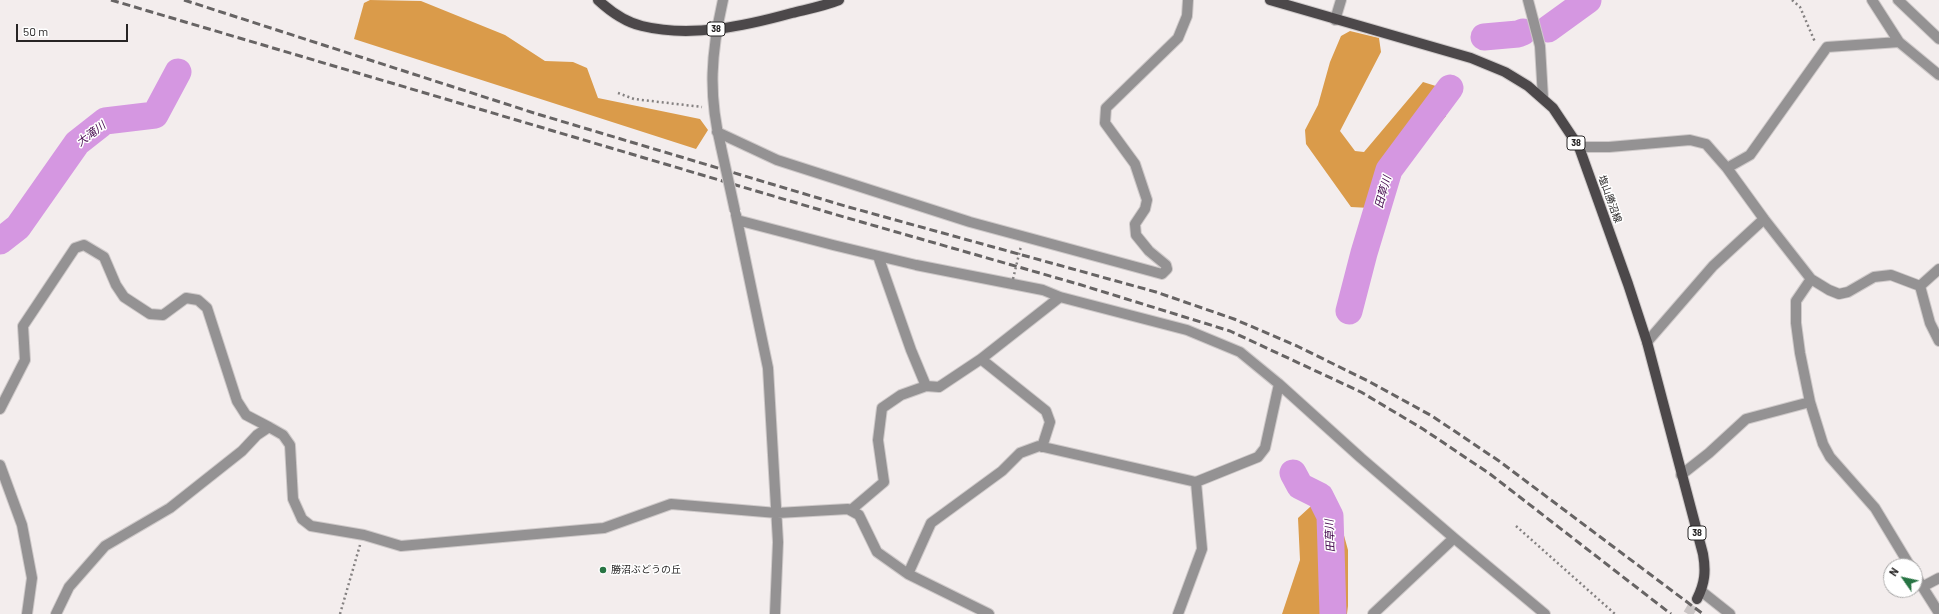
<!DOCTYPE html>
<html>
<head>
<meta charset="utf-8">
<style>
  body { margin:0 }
  #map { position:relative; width:1939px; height:614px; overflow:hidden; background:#f3eded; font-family:Barlow,sans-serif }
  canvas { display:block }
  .north { position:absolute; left:1883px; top:558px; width:40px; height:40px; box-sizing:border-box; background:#fff; border:1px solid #a9a8a8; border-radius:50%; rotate:304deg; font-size:11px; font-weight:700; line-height:16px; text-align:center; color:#272525 }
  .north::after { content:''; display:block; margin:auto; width:14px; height:18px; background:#277443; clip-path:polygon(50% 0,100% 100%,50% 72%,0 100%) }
  .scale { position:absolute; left:16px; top:24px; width:112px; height:18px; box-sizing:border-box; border:2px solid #272525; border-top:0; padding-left:5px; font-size:12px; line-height:14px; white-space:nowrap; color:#272525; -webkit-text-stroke:3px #fff; paint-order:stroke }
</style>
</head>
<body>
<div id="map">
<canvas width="1939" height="614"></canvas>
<div class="north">N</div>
<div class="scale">50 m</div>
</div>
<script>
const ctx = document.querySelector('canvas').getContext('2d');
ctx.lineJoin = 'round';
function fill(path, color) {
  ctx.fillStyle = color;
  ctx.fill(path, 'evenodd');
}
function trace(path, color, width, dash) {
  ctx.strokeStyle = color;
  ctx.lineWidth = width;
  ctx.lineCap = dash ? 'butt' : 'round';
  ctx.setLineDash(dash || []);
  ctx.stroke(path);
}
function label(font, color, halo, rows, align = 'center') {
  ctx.font = font + ' Barlow,"Noto Sans JP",sans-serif';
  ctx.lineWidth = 3;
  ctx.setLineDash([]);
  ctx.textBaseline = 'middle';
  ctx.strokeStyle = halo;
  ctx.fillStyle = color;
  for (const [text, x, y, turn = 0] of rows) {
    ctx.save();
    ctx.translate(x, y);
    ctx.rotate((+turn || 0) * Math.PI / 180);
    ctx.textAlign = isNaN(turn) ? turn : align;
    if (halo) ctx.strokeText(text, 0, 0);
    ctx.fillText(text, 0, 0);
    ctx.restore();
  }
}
const forest = new Path2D(`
  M370,0L421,1L505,35L545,61L573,62L587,68L598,98L700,119L708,130L696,149L354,39L364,3Z
  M1350,31L1379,38L1381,52L1340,131L1355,151L1364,152L1423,82L1439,87L1446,116L1424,142L1379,188L1370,208L1351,207L1306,144L1305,130L1318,105L1330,62L1341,36Z
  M1318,505L1340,521L1348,550V606L1347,614H1282L1300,560L1298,518L1310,507Z`);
const river = new Path2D(`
  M1548,29L1588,0
  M1484,37L1518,34L1523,32
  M0,241L18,227L77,143L105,121L155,115L178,72
  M1349,311L1364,253L1389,170L1450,88
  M1293,473L1300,486L1320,496L1330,516L1333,614`);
const majorTunnel = new Path2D(`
  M1688,614L1697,599`);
const path = new Path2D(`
  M1792,0L1800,7L1815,42
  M618,93L634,99L702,107
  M1516,526L1615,614
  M340,614L360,545`);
const minor = new Path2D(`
  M1528,0L1540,46L1543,98
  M1872,0L1899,42
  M1898,0L1939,39
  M1335,20L1341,0
  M717,132L777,160L970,222L1162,274L1167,269L1166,265L1149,251L1136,235L1135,224L1145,209L1147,200L1135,164L1105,123L1106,108L1178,38L1187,16L1188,0
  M721,147C708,94 711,53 723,0
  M1579,147H1609L1690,140L1706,144L1727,168L1764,219L1811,279L1829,290L1839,294L1848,292L1874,277L1891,275L1920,286
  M1727,168L1750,155L1827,47L1899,42L1939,75
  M736,215L768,368L778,542L775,614
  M737,220L833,245L916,265L1043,290L1060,297L1187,330L1240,352L1279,384L1361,458L1454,538L1545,614
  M878,256L911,350L926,386
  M1811,279L1796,301V323L1800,353L1810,402L1823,444L1830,457L1875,508L1910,566
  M1920,286L1930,323L1939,341
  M1920,286L1939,269
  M1647,342L1713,266L1764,219
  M981,359L1046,411L1050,422L1042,447
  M0,409L25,360L23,326L75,248L84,245L104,257L116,285L124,297L150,314L163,315L186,298L198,300L207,308L237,401L246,415L269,427
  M0,465L22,525L32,578L27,614
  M1681,475L1709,453L1746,419L1810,402
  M851,510L884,482L878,440L882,408L901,395L926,386L939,387L981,359L1060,297
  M908,574L931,523L1002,471L1020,453L1039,446L1196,482L1258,457L1265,448L1279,384
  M1915,575L1939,613
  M1922,587L1939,578
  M1701,591L1730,614
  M56,614L69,587L105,546L170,508L242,451L257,435L269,427L283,435L290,445L293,499L302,519L311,526L364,535L401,546L604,528L671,504L777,513L848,509L859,515L877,552L908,574L989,614
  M1178,614L1202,549L1196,482
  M1373,614L1454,538`);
const major = new Path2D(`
  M598,0C611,12 625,22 642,26C691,38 745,26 792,13C808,9 824,6 839,0
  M1270,0L1471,58L1505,72L1528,86L1553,108L1579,147L1628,284L1647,342L1703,554C1706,571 1705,583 1697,599`);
const rail = new Path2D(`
  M111,0L844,217L1078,284L1230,331L1361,392L1423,429L1490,474L1671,614
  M184,0L534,113L845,206L1156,292L1234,319L1297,346L1370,382L1432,416L1499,461L1703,614`);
const pathBridge = new Path2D(`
  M1013,279L1021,246`);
const minorBridge = new Path2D(`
  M721,147L735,211`);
const markers = [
  [603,570,4,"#277443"]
];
const shields = [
  [716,29,18],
  [1576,143,18],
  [1697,533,18]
];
const shieldNames = [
  ["38",716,29],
  ["38",1576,143],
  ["38",1697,533]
];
const streetNames = [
  ["塩山勝沼線",1610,199,70]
];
const poiNames = [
  ["勝沼ぶどうの丘",611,570]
];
const waterNames = [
  ["大滝川",91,134,-37],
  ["田草川",1383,192,-74],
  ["田草川",1330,536,-93]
];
fill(forest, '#da9b4a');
trace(river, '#d597e1', 27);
trace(majorTunnel, '#cac5c5', 10, [10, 5]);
trace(minor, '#cec9c9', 12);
trace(major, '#cec9c9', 12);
trace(path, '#848181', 2.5, [2, 3]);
trace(minor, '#949293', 10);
trace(major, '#4c484a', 10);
trace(rail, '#676464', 3, [8, 4]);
trace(minorBridge, '#cec9c9', 12, []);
trace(pathBridge, '#848181', 2.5, [2, 3]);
trace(minorBridge, '#949293', 10);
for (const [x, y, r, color] of markers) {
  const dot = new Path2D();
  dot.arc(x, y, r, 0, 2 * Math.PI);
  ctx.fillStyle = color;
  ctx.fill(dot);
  trace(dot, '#fff', 1.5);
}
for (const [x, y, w] of shields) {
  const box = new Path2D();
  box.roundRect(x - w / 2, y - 7, w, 14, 3);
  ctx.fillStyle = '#fff';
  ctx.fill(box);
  trace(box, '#272525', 1);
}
label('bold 9px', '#272525', null, shieldNames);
label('10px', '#272525', '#fff', streetNames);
label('10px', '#272525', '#fff', poiNames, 'left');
label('italic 11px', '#42074c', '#fff', waterNames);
</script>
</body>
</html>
